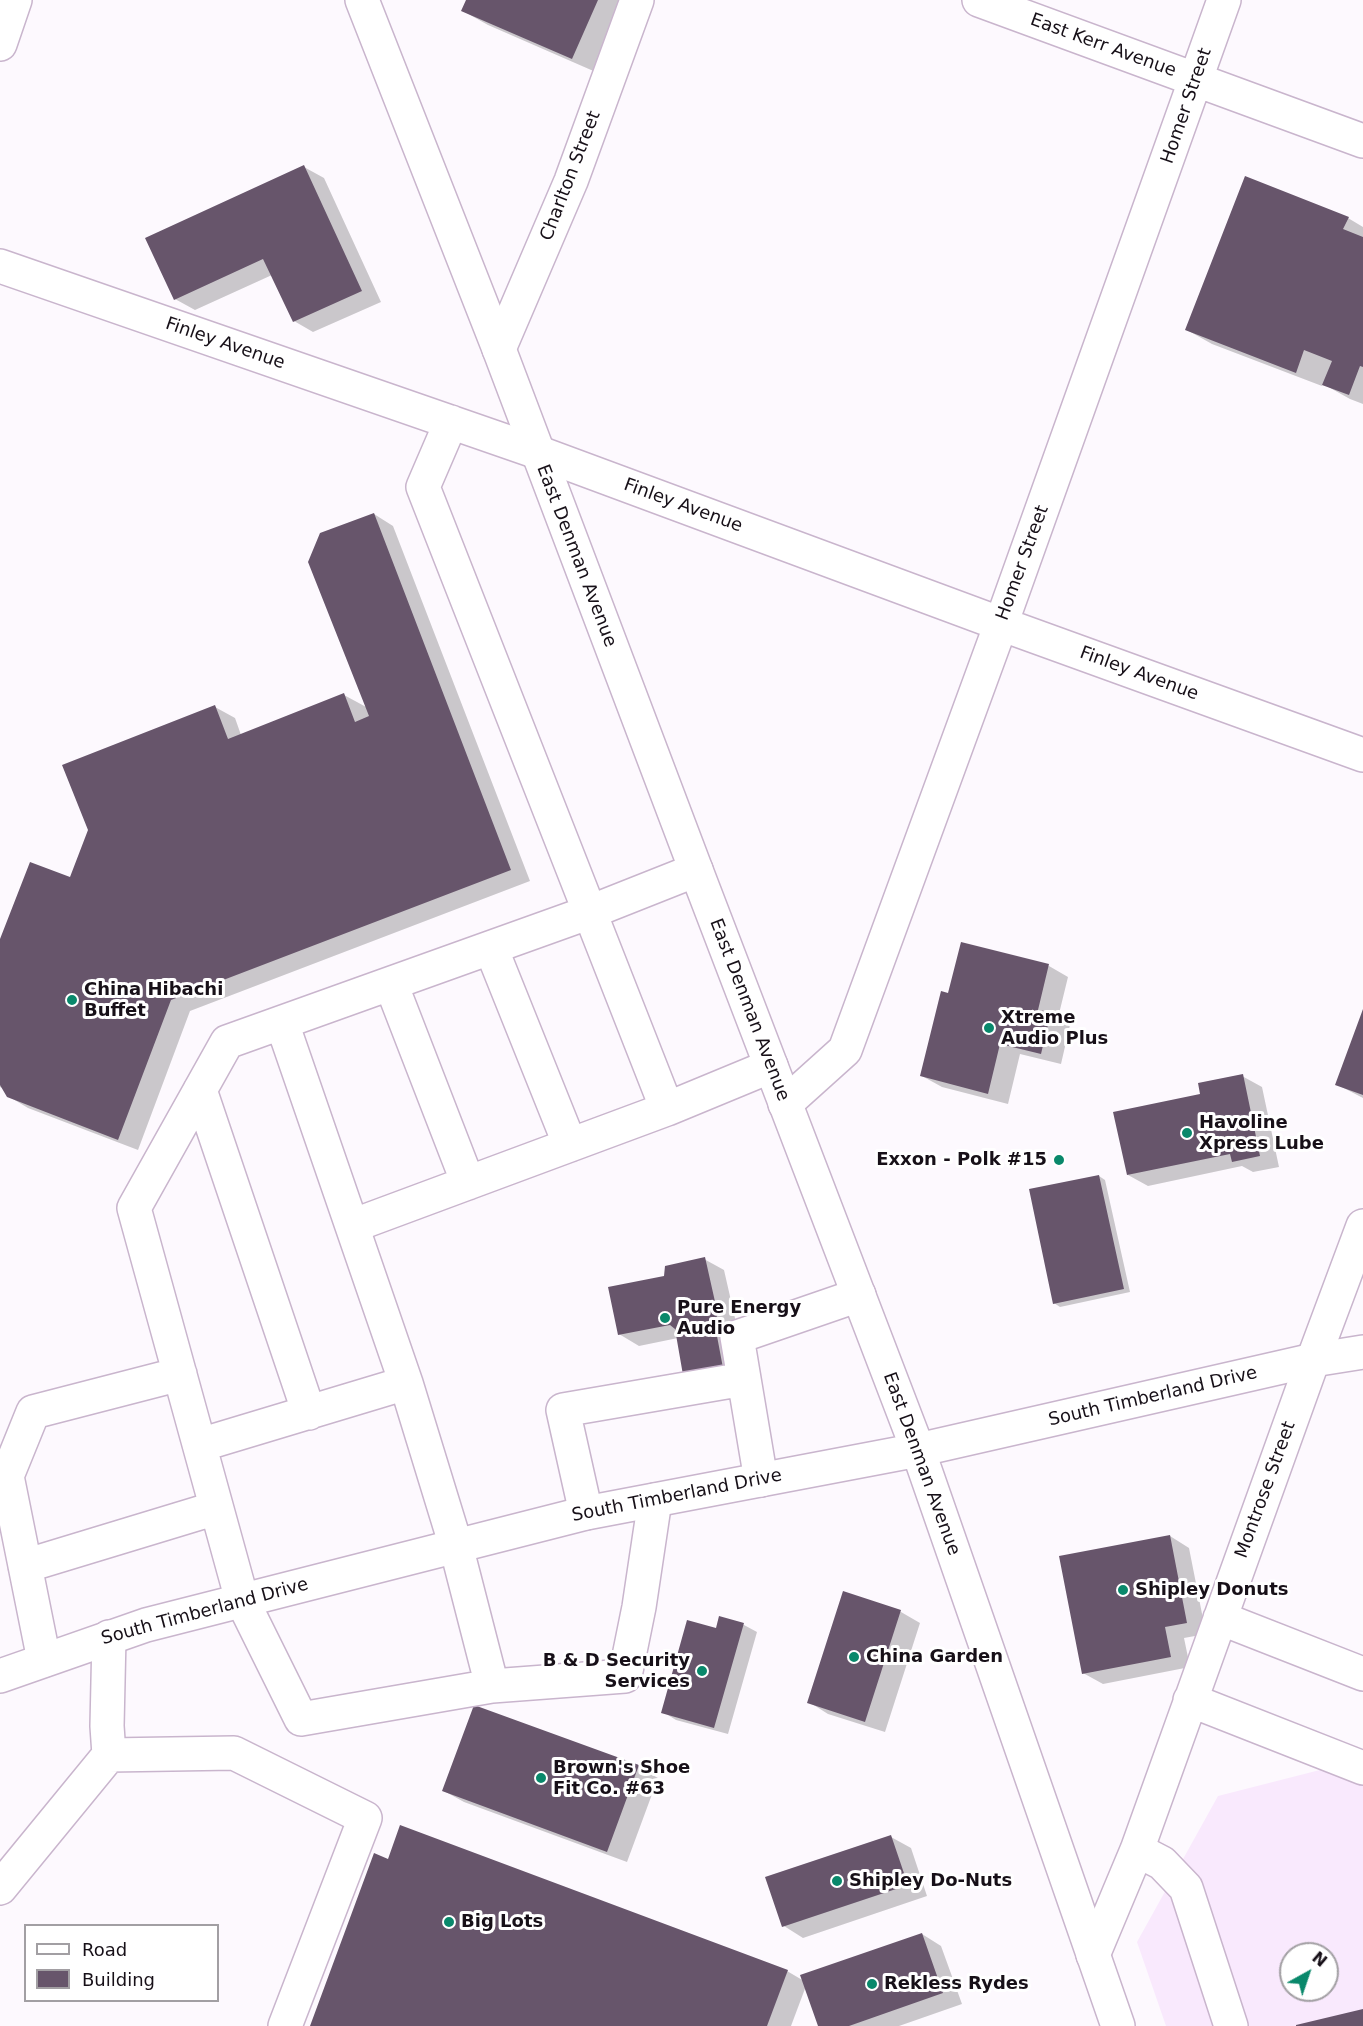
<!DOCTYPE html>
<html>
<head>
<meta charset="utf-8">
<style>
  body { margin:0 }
  #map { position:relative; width:1363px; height:2026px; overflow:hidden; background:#fdf9fe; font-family:"DejaVu Sans",sans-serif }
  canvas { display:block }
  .legend { position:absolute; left:24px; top:1924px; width:195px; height:78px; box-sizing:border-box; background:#fff; border:2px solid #a29fa3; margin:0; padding:8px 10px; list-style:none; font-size:18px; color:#171018 }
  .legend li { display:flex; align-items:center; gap:12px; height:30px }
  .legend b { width:30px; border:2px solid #a29fa3 }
  .north { position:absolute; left:1279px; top:1942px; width:60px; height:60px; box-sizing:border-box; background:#fff; border:2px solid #a29fa3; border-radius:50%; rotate:40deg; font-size:16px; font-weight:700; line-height:24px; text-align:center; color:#171018 }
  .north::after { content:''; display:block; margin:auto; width:21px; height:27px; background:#09886b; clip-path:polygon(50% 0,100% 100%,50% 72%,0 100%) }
</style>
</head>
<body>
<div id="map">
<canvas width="1363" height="2026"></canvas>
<ul class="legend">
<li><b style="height:8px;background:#fff"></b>Road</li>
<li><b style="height:16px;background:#67556b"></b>Building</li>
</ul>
<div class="north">N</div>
</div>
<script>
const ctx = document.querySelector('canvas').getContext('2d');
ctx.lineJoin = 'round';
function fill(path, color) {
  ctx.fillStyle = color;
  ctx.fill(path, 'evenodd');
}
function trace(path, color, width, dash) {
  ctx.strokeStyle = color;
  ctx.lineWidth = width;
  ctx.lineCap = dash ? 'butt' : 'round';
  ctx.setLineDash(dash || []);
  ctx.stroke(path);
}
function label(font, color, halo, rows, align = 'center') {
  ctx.font = font + ' "DejaVu Sans",sans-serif';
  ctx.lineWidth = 6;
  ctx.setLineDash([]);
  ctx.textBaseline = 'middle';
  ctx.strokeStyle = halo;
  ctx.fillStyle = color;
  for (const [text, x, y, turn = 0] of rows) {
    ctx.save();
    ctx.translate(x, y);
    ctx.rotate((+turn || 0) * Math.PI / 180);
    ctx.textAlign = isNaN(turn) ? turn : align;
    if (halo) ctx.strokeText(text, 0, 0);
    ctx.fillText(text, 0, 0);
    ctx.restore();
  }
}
const built = new Path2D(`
  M1363,1759V2026H1166L1137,1942L1218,1796ZM1291,1954H1327V1990H1291Z`);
const shadow = new Path2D(`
  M468,0H630L598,73L488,25L463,11Z
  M304,167L324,178L381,302L313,332L294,321L272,275L195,310L175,299Z
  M1348,218L1363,227V404L1350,399L1323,384L1322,386L1212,344L1187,330Z
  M374,514L393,526L530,881L190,1011L138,1150L28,1108L8,1096L5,1089L0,1087V943L70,879L215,707L235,718L241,735L344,695L368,708Z
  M1049,966L1068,977L1058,1018L1070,1025L1061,1064L1020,1054L1008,1104L942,1087L922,1076L949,994Z
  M1363,1012V1098L1336,1084Z
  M1242,1076L1262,1087L1279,1167L1253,1172L1242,1166L1148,1186L1128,1175L1202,1095Z
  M1099,1176L1105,1180L1130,1292L1060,1307L1054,1303Z
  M704,1259L724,1270L737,1327L741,1379L678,1338L639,1346L619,1334L666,1277Z
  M1170,1536L1189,1548L1206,1634L1184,1638L1190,1667L1103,1684L1083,1673Z
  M844,1593L901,1612L920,1623L885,1732L828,1714L809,1702Z
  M720,1618L744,1625L757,1632L728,1734L676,1720L663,1712L717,1630Z
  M638,1767L658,1778L627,1862L464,1802L444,1791Z
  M891,1837L911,1848L927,1896L803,1938L784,1926Z
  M389,1861L787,1971L804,1981L922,1934L941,1946L962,2004L899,2026H820L806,1986L791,2026H311Z`);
const building = new Path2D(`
  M466,0H598L572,59L461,11Z
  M304,165L362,291L293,322L263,259L174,300L145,238Z
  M1245,176L1349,217L1343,229L1363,237V367L1360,366L1349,395L1322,385L1332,361L1304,350L1296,373L1185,330Z
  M374,513L511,870L171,1000L118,1140L7,1097L0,1085V939L30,862L70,877L88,830L62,765L215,705L228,739L344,693L355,722L369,716L308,562L320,533Z
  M961,942L1049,964L1038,1010L1051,1012L1041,1054L1000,1044L988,1094L920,1076L941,991L948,993Z
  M1363,1009V1095L1335,1085Z
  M1243,1074L1260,1156L1232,1162L1230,1154L1127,1175L1113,1112L1200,1094L1198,1083Z
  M1099,1175L1124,1289L1053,1304L1029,1189Z
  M705,1257L718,1315L714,1320L723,1368L683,1375L675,1329L670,1325L618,1335L608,1287L664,1276L665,1266Z
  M1170,1535L1187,1623L1165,1627L1171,1657L1082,1674L1059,1556Z
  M843,1591L901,1610L865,1722L807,1703Z
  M719,1616L744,1623L714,1728L661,1713L687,1620L716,1628Z
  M474,1705L639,1765L607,1852L442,1791Z
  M400,1825L788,1970L767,2026H310L374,1853L388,1859Z
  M891,1835L908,1885L782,1927L765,1877Z
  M922,1933L943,1993L849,2026H818L800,1975Z
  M1363,2009V2026H1296V2025Z`);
const minor = new Path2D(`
  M979,0L1363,141
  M0,44L15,0
  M0,266L537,452L1001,624L1363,755
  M499,349L571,181L637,0
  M451,422L423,487L667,1109L771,1066
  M491,948L570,1145
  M391,984L468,1183
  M282,1023L406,1383L456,1546L492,1686
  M200,1090L309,1413
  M785,1104L845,1050L1001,624L1224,0
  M352,1226L667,1109
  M200,1445L406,1383
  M761,1480L737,1337L859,1295
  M655,1500L639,1607L625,1676L492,1686L301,1719L242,1600L134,1208L227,1042L590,912L696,870
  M586,1513L563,1410L744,1379
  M25,1566L216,1508
  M1220,1618L1363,1674
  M109,1637L107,1726L109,1755L234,1753L365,1818L285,2026
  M44,1660L7,1476L33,1412L180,1374
  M1190,1700L1363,1768
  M1137,1850L1162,1863L1186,1888L1231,2026
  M0,1888L109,1755
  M1093,1955L1137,1850L1313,1360L1363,1226`);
const major = new Path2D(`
  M362,0L499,349L696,870L918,1450L1118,2026
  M0,1676L146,1625L586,1513L918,1450L1313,1360L1363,1352`);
const markers = [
  [72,1000,6,"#09886b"],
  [989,1028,6,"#09886b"],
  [1187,1133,6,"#09886b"],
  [1059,1160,6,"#09886b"],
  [665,1318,6,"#09886b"],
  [1123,1590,6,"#09886b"],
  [854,1657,6,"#09886b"],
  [702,1671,6,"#09886b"],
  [541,1778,6,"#09886b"],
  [837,1881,6,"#09886b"],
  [449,1922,6,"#09886b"],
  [872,1984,6,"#09886b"]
];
const streetNames = [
  ["East Kerr Avenue",1103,46,20],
  ["Homer Street",1187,106,-71],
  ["Charlton Street",571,176,-69],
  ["Finley Avenue",225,344,19],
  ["Finley Avenue",683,506,20],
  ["East Denman Avenue",576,556,69],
  ["Homer Street",1023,563,-70],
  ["Finley Avenue",1139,674,20],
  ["East Denman Avenue",749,1010,69],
  ["South Timberland Drive",1153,1397,-13],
  ["East Denman Avenue",921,1464,70],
  ["Montrose Street",1266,1490,-70],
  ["South Timberland Drive",677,1496,-11],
  ["South Timberland Drive",205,1612,-15]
];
const poiNames = [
  ["China Hibachi",84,990],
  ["Buffet",84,1011],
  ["Xtreme",1001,1018],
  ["Audio Plus",1001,1039],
  ["Havoline",1199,1123],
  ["Xpress Lube",1199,1144],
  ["Exxon - Polk #15",1047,1160,"right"],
  ["Pure Energy",677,1308],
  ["Audio",677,1329],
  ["Shipley Donuts",1135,1590],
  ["China Garden",866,1657],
  ["B & D Security",690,1661,"right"],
  ["Services",690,1682,"right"],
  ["Brown's Shoe",553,1768],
  ["Fit Co. #63",553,1789],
  ["Shipley Do-Nuts",849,1881],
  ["Big Lots",461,1922],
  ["Rekless Rydes",884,1984]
];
fill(built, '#f9e9fd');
fill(shadow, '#0003');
fill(building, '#67556b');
trace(minor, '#c9b5cd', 36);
trace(major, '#c9b5cd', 36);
trace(minor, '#fff', 33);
trace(major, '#fff', 33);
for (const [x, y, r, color] of markers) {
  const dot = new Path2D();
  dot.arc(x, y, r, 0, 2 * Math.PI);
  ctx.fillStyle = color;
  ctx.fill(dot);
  trace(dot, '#fff', 2);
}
label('18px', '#171018', '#fff', streetNames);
label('bold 18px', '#171018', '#fff', poiNames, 'left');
</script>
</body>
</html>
